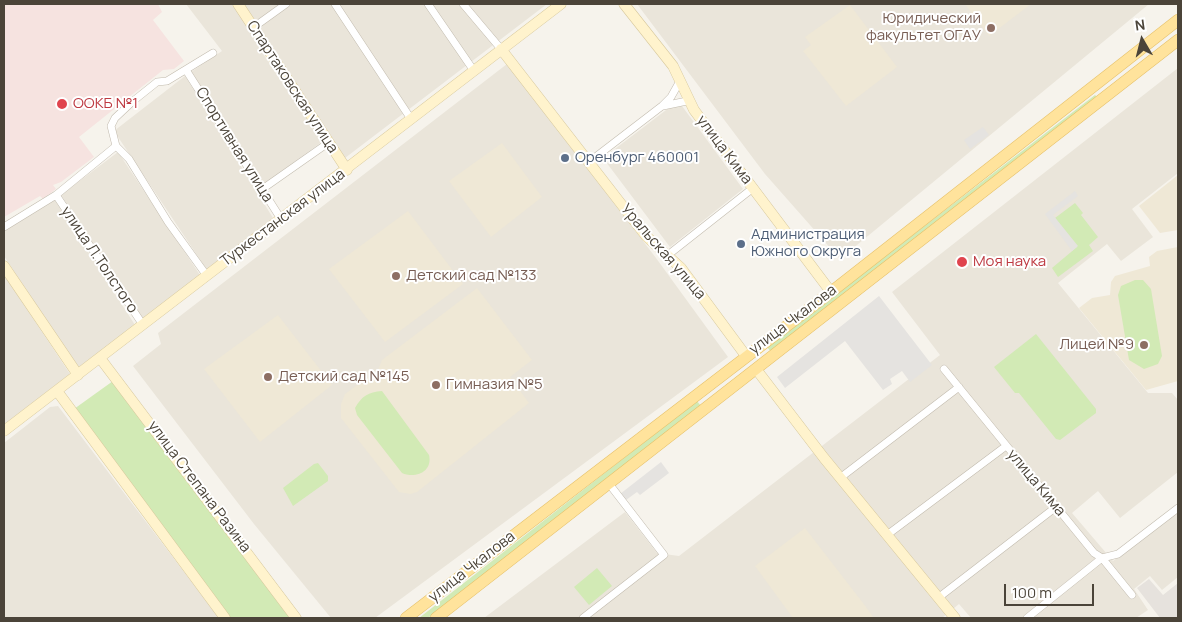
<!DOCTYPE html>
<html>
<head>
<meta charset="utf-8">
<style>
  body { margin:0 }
  #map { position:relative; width:1182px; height:622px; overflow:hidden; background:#f6f3ec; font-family:Manrope,sans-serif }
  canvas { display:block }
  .frame { position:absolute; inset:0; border:5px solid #4b4439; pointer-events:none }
  .north { position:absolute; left:1117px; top:15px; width:50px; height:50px; -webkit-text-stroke:4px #fff; paint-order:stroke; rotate:352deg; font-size:14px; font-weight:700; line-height:20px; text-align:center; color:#4b4439 }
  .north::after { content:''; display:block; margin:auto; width:18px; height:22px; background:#4b4439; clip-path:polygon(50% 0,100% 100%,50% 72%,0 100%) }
  .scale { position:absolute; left:1004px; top:584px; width:90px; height:22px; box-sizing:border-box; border:2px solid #4b4439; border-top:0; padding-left:6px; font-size:15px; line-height:18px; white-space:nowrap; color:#4b4439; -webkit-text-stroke:4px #fff; paint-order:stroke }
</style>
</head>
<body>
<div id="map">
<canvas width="1182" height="622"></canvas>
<div class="frame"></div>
<div class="north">N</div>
<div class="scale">100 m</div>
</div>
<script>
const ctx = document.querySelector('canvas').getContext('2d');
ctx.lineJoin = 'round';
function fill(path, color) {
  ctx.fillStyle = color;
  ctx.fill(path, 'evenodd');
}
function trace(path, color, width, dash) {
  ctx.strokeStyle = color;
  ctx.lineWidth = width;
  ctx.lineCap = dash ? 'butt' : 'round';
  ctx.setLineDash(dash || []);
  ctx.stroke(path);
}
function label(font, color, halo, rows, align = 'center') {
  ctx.font = font + ' Manrope,sans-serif';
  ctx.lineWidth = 4;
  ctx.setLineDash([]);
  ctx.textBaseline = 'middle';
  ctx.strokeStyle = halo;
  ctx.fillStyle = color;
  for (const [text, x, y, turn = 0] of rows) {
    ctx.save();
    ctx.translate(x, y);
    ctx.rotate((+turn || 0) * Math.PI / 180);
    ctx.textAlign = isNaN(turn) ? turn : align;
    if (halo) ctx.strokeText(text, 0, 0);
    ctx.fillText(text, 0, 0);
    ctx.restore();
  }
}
const residential = new Path2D(`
  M186,4H232L265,49L264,55L323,141L263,185L191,72L222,51Z
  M244,4H547L345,158Z
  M637,4H1149L840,259L765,174Z
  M507,64L656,258L728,357L375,618H331L254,524L133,366L161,344L158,333Z
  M1178,68V173L1132,209L1153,237L1121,261L1107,244L1058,283L1148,393H1172L1178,400V472L1120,518L1098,491L1072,513L1113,561L1178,511V577L1162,590L1150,576L1134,589L1148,610L1136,618H971L959,604L942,618H484L625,512L657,553L679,556L940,355L892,292Z
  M185,76L273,218L207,270L114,131Z
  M674,104L682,106L743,189L670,247L603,158Z
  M118,152L200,275L142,320L61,195Z
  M54,199L135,325L78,368L4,256V231Z
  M4,275L70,374L4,425Z
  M58,406L219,618H4V443L50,407Z`);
const industrial = new Path2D(`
  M1149,579L1163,595L1178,583V618H1160L1137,588Z`);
const education = new Path2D(`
  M965,4H1031L989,36Z
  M850,5L897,67L846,106L803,51L811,45L805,37Z
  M502,143L542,197L491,237L449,181Z
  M1178,175V230L1160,233L1139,206Z
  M408,211L463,284L385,342L329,269Z
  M1178,247V381L1146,390L1079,308L1092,298L1110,295L1111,282L1115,276L1150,266L1149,257L1157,251Z
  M477,288L532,360L510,377L529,403L417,492L410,494L399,492L341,418V404L345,394L378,370L382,360Z
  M278,315L332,385L260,442L204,369Z
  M805,528L863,603L874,618H793L755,566Z`);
const medical = new Path2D(`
  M4,4H158L162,12L153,20L184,61L174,69L163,70L79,137L94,157L61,182L53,185L56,189L43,199L40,196L4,217Z`);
const green = new Path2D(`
  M1095,95L1098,98L771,352L767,347Z
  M1075,203L1083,213L1081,215L1098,237L1089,245L1093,251L1058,277L1052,268L1077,247L1055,218Z
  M1135,280H1143L1151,289L1162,356L1158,364L1144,369L1129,360L1118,295L1121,286Z
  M1036,334L1096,409V413L1060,440L1056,439L1019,393H1015L994,367Z
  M113,381L293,618H230L74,409Z
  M382,391L429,455C433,472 415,479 402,473L357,415L355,408C362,396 368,392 382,391Z
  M697,401L701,406L428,618H419Z
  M318,463L328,476V481L293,506L283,488L314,464Z
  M597,568L612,586L589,605L574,587Z`);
const parking = new Path2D(`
  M983,127L989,135L970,149L964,140Z
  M1075,191L1078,196L1053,215L1078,246L1072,251L1045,214Z
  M879,296L932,365L910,382L902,371L890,379L892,384L883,390L845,341L785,388L777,377Z
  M661,462L669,473L640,495L637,492L626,500L620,494Z`);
const street = new Path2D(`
  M335,4L411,119
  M428,4L474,71
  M463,4L501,49
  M254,27L286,4
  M186,70L281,219
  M663,106L687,101
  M116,146L129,159L168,222L207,276
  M589,162L662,106L671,97L680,81
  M261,190L328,143
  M56,195L143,325
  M4,227L56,195L116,146L111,126L115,118L132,102L157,82L167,81L213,53
  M668,255L753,188
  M944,369L1094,553L1102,558L1132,595
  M840,478L959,387
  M887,535L1006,446
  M938,598L1056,507
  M583,618L664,555L610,485
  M1027,618L1102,558L1118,554L1178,508`);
const secondary = new Path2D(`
  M238,4L347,170
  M624,4L673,66L694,110L831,292
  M501,49L646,236L681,268L746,356
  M4,266L78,375
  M100,358L296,618
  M756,369L824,458L955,618
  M57,391L225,618
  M4,431L561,4`);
const primary = new Path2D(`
  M406,618L831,292L1178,20
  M436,618L1178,40`);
const markers = [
  [991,28,5,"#8d6e63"],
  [62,104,6,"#e0444e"],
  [565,158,5,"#5c6f8a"],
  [741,244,5,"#5c6f8a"],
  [962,262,6,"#e0444e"],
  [396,276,5,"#8d6e63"],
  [1144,345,5,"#8d6e63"],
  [268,377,5,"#8d6e63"],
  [436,385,5,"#8d6e63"]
];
const educationNames = [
  ["Юридический",981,19,"right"],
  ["факультет ОГАУ",981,36,"right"],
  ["Детский сад №133",406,276],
  ["Лицей №9",1134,345,"right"],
  ["Детский сад №145",278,377],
  ["Гимназия №5",446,385]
];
const streetNames = [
  ["Спартаковская улица",292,87,57],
  ["Спортивная улица",234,145,58],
  ["улица Кима",724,150,53],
  ["Туркестанская улица",283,218,-37],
  ["Уральская улица",663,252,49],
  ["улица Л.Толстого",99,260,56],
  ["улица Чкалова",793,320,-37],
  ["улица Кима",1036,483,50],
  ["улица Степана Разина",199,487,53],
  ["улица Чкалова",472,567,-38]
];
const healthNames = [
  ["ООКБ №1",73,104],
  ["Моя наука",973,262]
];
const serviceNames = [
  ["Оренбург 460001",575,158],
  ["Администрация",751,235],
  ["Южного Округа",751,252]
];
fill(residential, '#eae5da');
fill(industrial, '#e6e2dd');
fill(education, '#efe8d6');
fill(medical, '#f6e3e0');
fill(green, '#d2eab5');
fill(parking, '#e5e3e0');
trace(street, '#c2bbae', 8);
trace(secondary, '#d6c79b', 11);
trace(primary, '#e6c16a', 12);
trace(street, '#fff', 7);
trace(secondary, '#fff3cd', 10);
trace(primary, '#ffe39c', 11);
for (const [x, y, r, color] of markers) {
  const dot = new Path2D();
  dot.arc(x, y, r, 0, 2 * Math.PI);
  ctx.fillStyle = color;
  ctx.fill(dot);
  trace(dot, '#fff', 2);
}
label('15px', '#785e54', '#fff', educationNames, 'left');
label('15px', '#4b4439', '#fff', streetNames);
label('15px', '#be3a42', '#fff', healthNames, 'left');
label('15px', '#4e5e75', '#fff', serviceNames, 'left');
</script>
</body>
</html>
